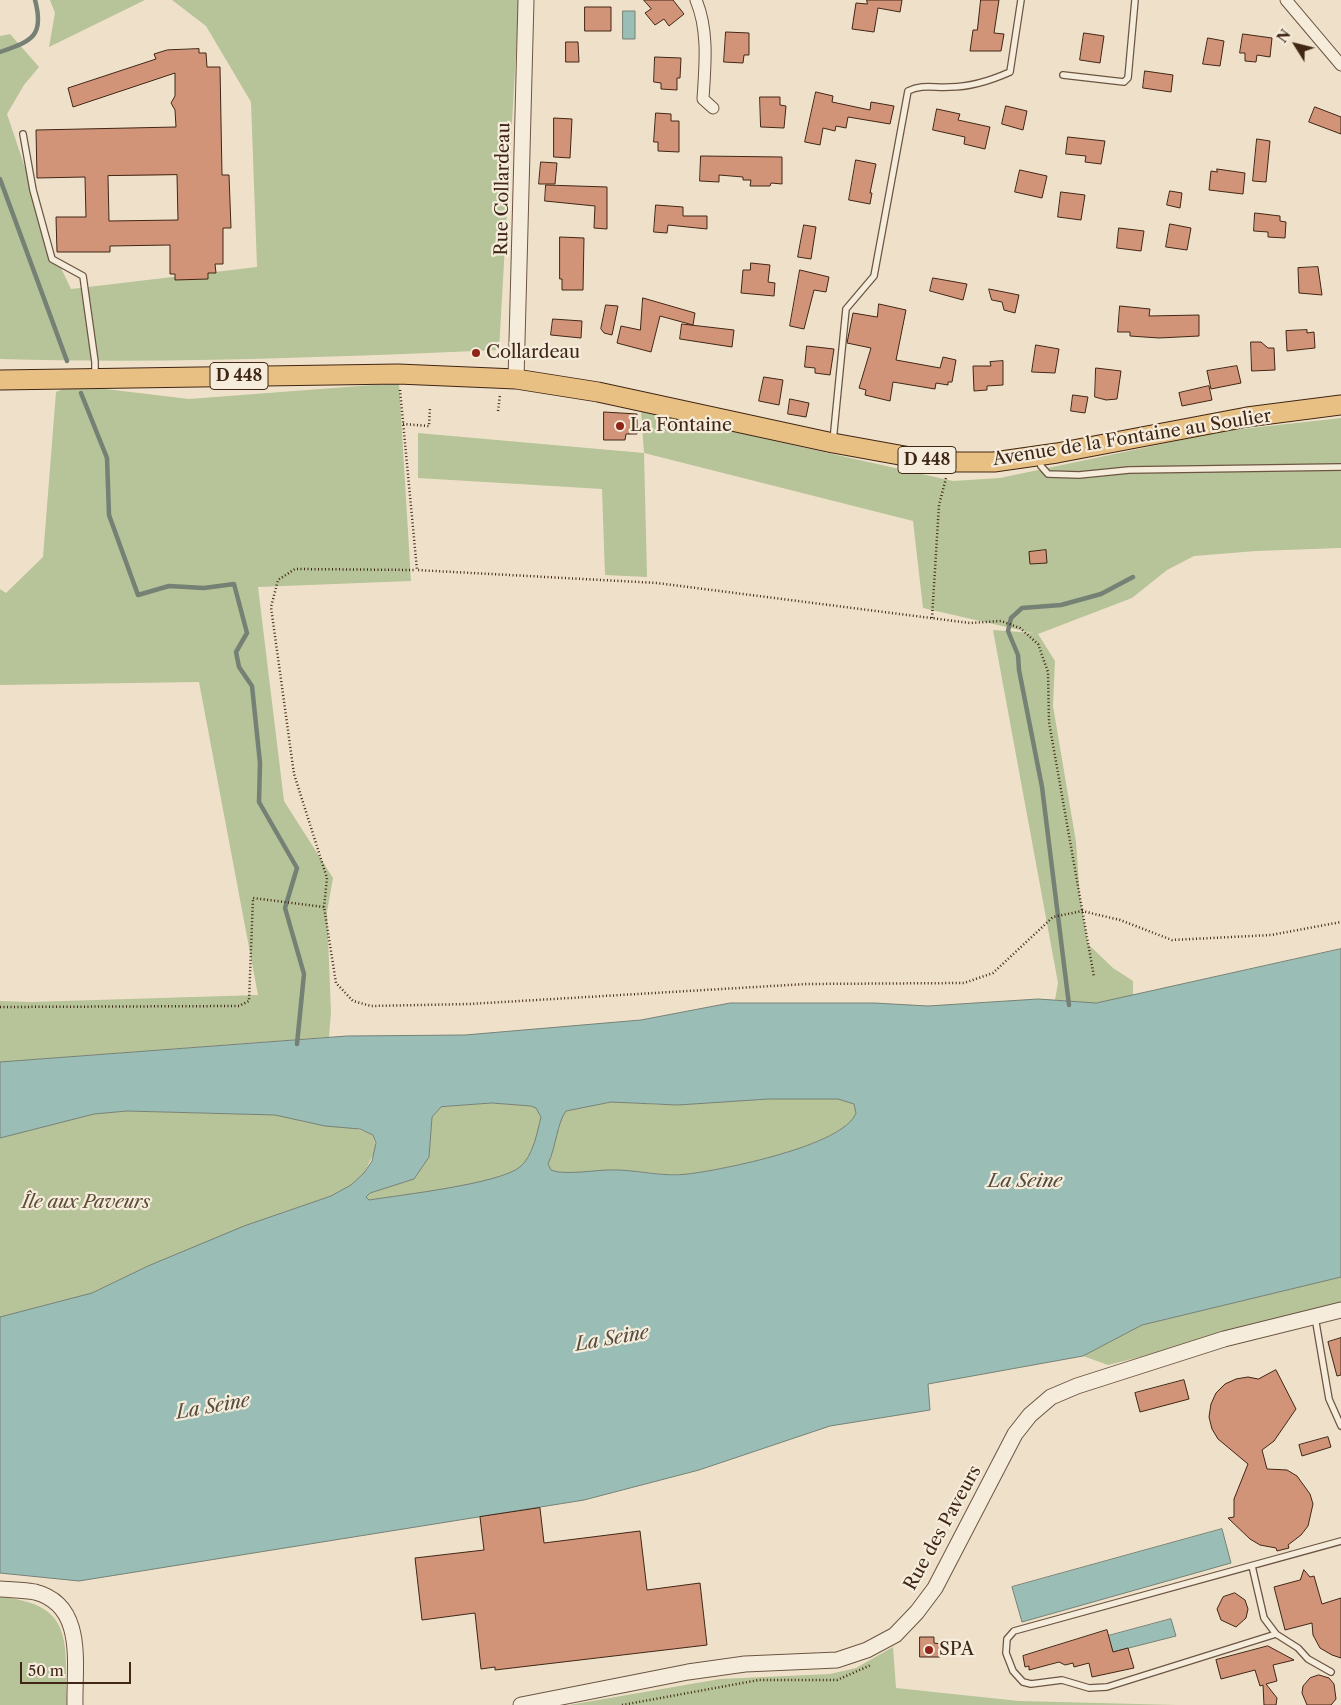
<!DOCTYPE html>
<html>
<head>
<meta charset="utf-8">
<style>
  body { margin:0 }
  #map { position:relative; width:1341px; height:1705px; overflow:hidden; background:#efe1c9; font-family:"Libre Caslon Text",serif }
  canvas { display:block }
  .north { position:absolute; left:1271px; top:20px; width:50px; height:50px; -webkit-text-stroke:4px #f5ecdc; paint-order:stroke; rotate:306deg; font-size:14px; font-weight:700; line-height:20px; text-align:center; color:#402615 }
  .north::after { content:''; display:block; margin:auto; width:18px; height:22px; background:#402615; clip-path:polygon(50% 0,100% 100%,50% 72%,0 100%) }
  .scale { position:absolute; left:20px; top:1662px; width:111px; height:22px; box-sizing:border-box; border:2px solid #402615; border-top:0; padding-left:6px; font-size:15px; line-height:18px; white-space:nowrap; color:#402615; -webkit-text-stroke:4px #f5ecdc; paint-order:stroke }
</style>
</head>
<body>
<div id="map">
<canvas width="1341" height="1705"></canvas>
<div class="north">N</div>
<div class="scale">50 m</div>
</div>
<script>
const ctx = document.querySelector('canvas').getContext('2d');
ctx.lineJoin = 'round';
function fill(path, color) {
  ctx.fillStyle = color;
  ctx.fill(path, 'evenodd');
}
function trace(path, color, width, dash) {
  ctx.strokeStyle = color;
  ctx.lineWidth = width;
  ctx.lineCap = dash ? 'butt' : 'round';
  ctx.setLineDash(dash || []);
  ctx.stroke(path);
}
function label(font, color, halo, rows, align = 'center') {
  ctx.font = font + ' "Libre Caslon Text",serif';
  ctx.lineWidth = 4.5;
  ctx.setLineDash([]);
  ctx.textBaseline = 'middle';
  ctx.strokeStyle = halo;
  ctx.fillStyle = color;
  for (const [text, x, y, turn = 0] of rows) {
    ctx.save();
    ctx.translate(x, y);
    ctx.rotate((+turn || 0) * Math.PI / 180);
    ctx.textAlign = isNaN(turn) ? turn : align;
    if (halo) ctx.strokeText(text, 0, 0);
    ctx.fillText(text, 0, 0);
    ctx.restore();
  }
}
const green = new Path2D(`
  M50,0H145L49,47L55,13Z
  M172,0H519L499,350C333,357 167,364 0,359V36L10,34L39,67L24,85L7,114L53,251L71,289L257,267L251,102L206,26Z
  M399,383L411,581L258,587L284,801L333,878L327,912L331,1012L329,1037L0,1062V1001L31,1002L258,995L199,682L0,685V589L6,593L43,557L56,392L72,385L189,399Z
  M641,411L953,481L1000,478L1224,431L1341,418V548L1256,551L1194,556L1167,570L1132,598L1038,634L1055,661L1053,706L1076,842L1080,898L1088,944L1113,968L1133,981V995L1096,1003L1055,1000L1058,983L993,630L1033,633L923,608L913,521L644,453L647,577L605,575L602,489L418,478V433L644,453Z
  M769,1099H838L854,1104L856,1113C844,1146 721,1170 688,1174C665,1176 642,1171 619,1170C599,1169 579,1174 558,1172L551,1170L548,1164C556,1147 555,1126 566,1111L611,1102L666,1105Z
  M492,1103L531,1106L536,1108L541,1117C537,1133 534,1156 520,1167C499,1185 400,1195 369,1200L365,1197L370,1193L414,1179L429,1157L432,1117L441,1107Z
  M127,1111L275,1115L326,1126H350L373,1135L376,1149L364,1173L351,1185L331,1196L284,1212L148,1266L92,1293L0,1317V1138L94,1114Z
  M1341,1277V1307L1108,1365L1083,1356L1142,1325Z
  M0,1597C77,1604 64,1644 67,1705H0Z
  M893,1647L896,1688L1019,1701L1177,1705H569L720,1679L830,1674L856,1668Z`);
const water = new Path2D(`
  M623,11H635V39H623Z
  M1341,949V1277L1142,1325L1083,1356L928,1384L930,1410L830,1426L699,1470L584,1500L79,1581L0,1573V1317L92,1293L148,1266L244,1226L331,1196L351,1185L364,1173L372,1161L376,1143L373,1135L360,1129L325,1126L275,1115L127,1111L94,1114L0,1138V1062L347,1036L465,1035L641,1020L730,1003H874L928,1006L1038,999L1096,1003ZM769,1099H838L854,1104L856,1113C844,1146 721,1170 688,1174C665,1177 642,1171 619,1170C599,1169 579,1174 558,1172L551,1170L548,1164C556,1147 557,1123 566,1111L611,1102L677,1105ZM492,1103L531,1106L536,1108L541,1117C537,1133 533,1156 520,1167C499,1184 400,1195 369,1200L366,1197L370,1193L414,1179L429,1157L432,1117L441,1107Z
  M1222,1529L1231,1563L1022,1622L1012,1587Z
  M1171,1619L1176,1636L1113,1652L1108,1636Z`);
const stream = new Path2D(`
  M0,52C31,41 45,37 35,0
  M0,179L67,361
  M81,393L107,458L109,515L138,595L169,586L204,588L234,584L247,633L236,652L239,667L252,686L260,763L259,802L297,868L285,908L304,974L297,1044
  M1069,1005L1042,787L1019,670L1018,655L1008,631L1011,618L1022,608L1061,605L1101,594L1133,577`);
const building = new Path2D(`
  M644,0H673L684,14L669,26L664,19L655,25L645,13L651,9Z
  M867,0H902L900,12L878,8L874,32L852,29L856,3L867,4Z
  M981,0H999L994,33L1004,34L1001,51H970L973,30H977Z
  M585,7H611V31H585Z
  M726,32L749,33V55H744L743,63L724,62Z
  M1084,33L1104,36L1100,63L1080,60Z
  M1243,34L1272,38L1270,57L1257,55L1256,62L1245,61V53H1240Z
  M1208,38L1224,41L1220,66L1203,64Z
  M566,42H578L579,62H566Z
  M199,49V53H206L207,67H220L222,175H229L231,228H223V264H215L216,273H208V279L175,280V274H170V245L110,246V252H57L56,217H86L85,177L37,178L36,130L176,127L175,110L171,103L175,96V73L73,107L68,88L156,59L154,54L167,50ZM177,175L178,220L109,221L108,176Z
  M655,57L681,58L680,78H677V90L661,89V83L654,82Z
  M1145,71L1173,75L1171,92L1143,88Z
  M816,92L833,96L832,102L870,110L871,102L894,106L890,124L848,117L846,128L836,126L835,131L823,128L820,145L805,142Z
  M760,97H780V105L786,106L784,128L761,127Z
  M1006,106L1027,111L1023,130L1002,124Z
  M1315,107L1341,117V134L1309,122Z
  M937,109L960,114L958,120L990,127L985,149L964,144L965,137L933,130Z
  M656,113L671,114V121H679V152L658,151V142H654Z
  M554,118L572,119L570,158L554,157Z
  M1068,137L1105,141L1101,164L1085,162L1086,156L1066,154Z
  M1257,139L1270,141L1266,182L1253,181Z
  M701,156L782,157V184L771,183L770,186H750L751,180H743V177L719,175V182L700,181Z
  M856,160L876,164L870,193H872L870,204L849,200Z
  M541,162L557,163L555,184H539Z
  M1217,169L1245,173L1243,194L1209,190L1211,171L1217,172Z
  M1020,170L1047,176L1042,198L1015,192Z
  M546,185L607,187V229L594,228L595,206L545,201Z
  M1170,191L1182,193L1180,208L1167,205Z
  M1061,192L1085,195L1081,220L1058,217Z
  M656,205L683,207V216H707V229L668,225L667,233L654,232Z
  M1255,213L1280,216V221L1286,222L1285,238L1268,237V232L1254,231Z
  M1170,224L1191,228L1187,250L1166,247Z
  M804,225L816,227L811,259L798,257Z
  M1119,228L1144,231L1141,251L1117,248Z
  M560,237L584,238L583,290H562V279H560Z
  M751,263L770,265L768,282L775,283L774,296L741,293L743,270H750Z
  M1318,267L1322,295L1299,293L1298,268Z
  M800,270L829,277L826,292L814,290L804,329L790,326Z
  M933,278L967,284L963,300L930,291Z
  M989,289L1019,295L1015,313L1004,310L1002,302L992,300Z
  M643,298L695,313L693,325L660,316L651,352L617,343L621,326L640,330Z
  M879,304L906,310L896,360L940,368L943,357L956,360L952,382H948V385L936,383L935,389L893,382L890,401L865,395L866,390L859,388L871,348L847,343L853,313L877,317Z
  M606,305L618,306L612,335L604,333L601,329Z
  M1120,306L1150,309L1149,316L1199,315V336L1159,338L1130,336V332H1118Z
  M553,319L582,321L581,338L551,335Z
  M682,324L734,330L732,347L680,339Z
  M1307,330V333L1314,332L1315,348L1287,351L1286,331Z
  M1251,342H1261L1268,348H1274L1275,370L1252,371Z
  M1036,345L1059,349L1055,373L1032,372Z
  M807,346L834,349L830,375L815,373V368L805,367Z
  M1003,361V385L987,386V390L974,391L973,366H991L990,362Z
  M1237,366L1241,383L1211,389L1207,371Z
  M1096,368L1121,371L1117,399L1106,400L1095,397Z
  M764,377L783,380L779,405L759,401Z
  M1209,386L1212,400L1182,406L1179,393Z
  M1073,395L1088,397L1085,413L1071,411Z
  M790,399L809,403L806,417L788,414Z
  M604,412L637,414V434H626L625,440H604Z
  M1046,550L1047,563L1030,564L1029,552Z
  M1341,1338V1375L1337,1376L1328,1342Z
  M1276,1370L1296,1409L1274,1441L1262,1450L1267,1469L1287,1470L1297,1476L1310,1494L1313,1504L1308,1526L1301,1535L1288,1545L1289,1548L1277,1551L1276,1548L1260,1545L1250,1539L1228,1518L1234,1517V1499L1248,1464L1218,1439L1212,1429L1209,1417L1211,1404L1216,1393L1225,1384L1236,1379L1248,1377L1258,1379Z
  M1184,1380L1189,1399L1140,1412L1135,1393Z
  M1328,1437L1331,1447L1302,1456L1299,1445Z
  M540,1508L544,1543L640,1531L647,1590L700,1583L707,1645L495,1670V1667L481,1669L475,1613L422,1620L415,1558L484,1550L480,1517Z
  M1304,1570L1310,1577L1314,1576L1322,1604L1341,1598V1658L1332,1655L1320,1648L1313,1635L1312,1623L1285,1630L1274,1587L1300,1580Z
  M1235,1593L1245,1600L1248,1609L1246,1618L1236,1627L1221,1620L1217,1609L1223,1597Z
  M1107,1630L1113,1652L1128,1648L1134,1668L1092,1677L1089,1663L1074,1667L1073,1663L1065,1665L1059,1662L1029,1670V1666L1025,1667L1023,1656Z
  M920,1637H934V1643L941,1644L940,1657H920Z
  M1268,1646L1294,1660L1273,1665L1277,1681L1266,1684L1277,1698L1276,1705H1264L1263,1685L1260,1686L1255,1670L1221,1679L1216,1660Z
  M1319,1675L1329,1678L1334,1684L1336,1699L1331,1705H1307L1302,1693L1303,1686L1310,1678Z`);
const path = new Path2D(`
  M400,390L417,570L657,583L970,623L1001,621L1020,628L1038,644L1048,672L1049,722L1094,977
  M498,411L500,395
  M403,424L429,426L430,407
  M932,618L939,505L946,478
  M324,907L327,878L294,774L271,607L278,580L295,569L416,570
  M0,1007L239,1006L249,1001L253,898L324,907L336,983L353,1001L371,1006L469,1004L806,984L964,983L993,973L1053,917L1082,911L1120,920L1172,940L1271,935L1341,922
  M622,1705L759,1680H837L871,1665`);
const service = new Path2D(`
  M1063,75L1124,82L1128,78L1135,0
  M23,134L33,190L52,259L83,276L95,362V376
  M833,441L846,309L874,276L908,91C922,84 934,88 950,87C970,87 992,80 1010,72L1021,0
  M1038,458L1041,466L1048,474L1079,475L1129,470L1341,467
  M1315,1317L1329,1399L1341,1426
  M1252,1566L1264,1618L1276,1634L1298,1648L1308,1659L1331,1672
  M1276,1634L1107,1687L1089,1688L1062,1680L1031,1684L1023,1682L1013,1671L1006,1653L1007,1639L1014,1631L1341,1541`);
const minor = new Path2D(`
  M696,0C709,31 705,66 703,99L713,108
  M1286,0L1341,65`);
const tertiary = new Path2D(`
  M516,379L526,0
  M0,1589C11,1590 24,1590 35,1592C86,1605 74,1665 75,1705
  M521,1705L688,1672L745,1664L837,1660L867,1650L895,1635L917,1612L935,1588L1015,1434L1030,1415L1051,1397L1077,1386L1224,1339L1341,1310`);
const primary = new Path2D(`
  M0,380L398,374L516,379L598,392L833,443L927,460L949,462H994L1057,453L1247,417L1341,405`);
const markers = [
  [476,353,5,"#8f2418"],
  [620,426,5,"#8f2418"],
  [929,1650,5,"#8f2418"]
];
const shields = [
  [239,376,58],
  [927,460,58]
];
const shieldNames = [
  ["D 448",239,376],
  ["D 448",927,460]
];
const streetNames = [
  ["Rue Collardeau",503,189,-89],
  ["Avenue de la Fontaine au Soulier",1132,438,-9],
  ["Rue des Paveurs",943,1528,-61]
];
const poiNames = [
  ["Collardeau",486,353],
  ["La Fontaine",630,426],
  ["SPA",939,1650]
];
const parkNames = [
  ["Île aux Paveurs",86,1203]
];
const waterNames = [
  ["La Seine",1025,1182],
  ["La Seine",612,1339,-10],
  ["La Seine",213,1407,-10]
];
fill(green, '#b7c398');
fill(water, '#9abeb6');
trace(water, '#768176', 1);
trace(stream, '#768176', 4.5);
fill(building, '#d29479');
trace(building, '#402615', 1);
trace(service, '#6c5542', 8);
trace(minor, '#6c5542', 13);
trace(tertiary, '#6c5542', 17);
trace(primary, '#402615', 21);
trace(path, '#402615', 2.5, [1, 2.5]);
trace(service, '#f5ecdc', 5.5);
trace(minor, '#f5ecdc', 11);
trace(tertiary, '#f5ecdc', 15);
trace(primary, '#e8c084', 19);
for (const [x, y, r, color] of markers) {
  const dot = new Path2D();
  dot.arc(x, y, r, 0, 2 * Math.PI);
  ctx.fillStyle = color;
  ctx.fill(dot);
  trace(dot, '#f5ecdc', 2);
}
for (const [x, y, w] of shields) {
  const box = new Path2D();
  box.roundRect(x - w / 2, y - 13.5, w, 27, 4);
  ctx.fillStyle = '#f5ecdc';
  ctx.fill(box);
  trace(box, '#402615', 1);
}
label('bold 16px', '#402615', null, shieldNames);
label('18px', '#402615', '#f5ecdc', streetNames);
label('18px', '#402615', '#f5ecdc', poiNames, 'left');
label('italic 18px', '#5e4d36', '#f5ecdc', parkNames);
label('italic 19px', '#564c3d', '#f5ecdc', waterNames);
</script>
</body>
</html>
